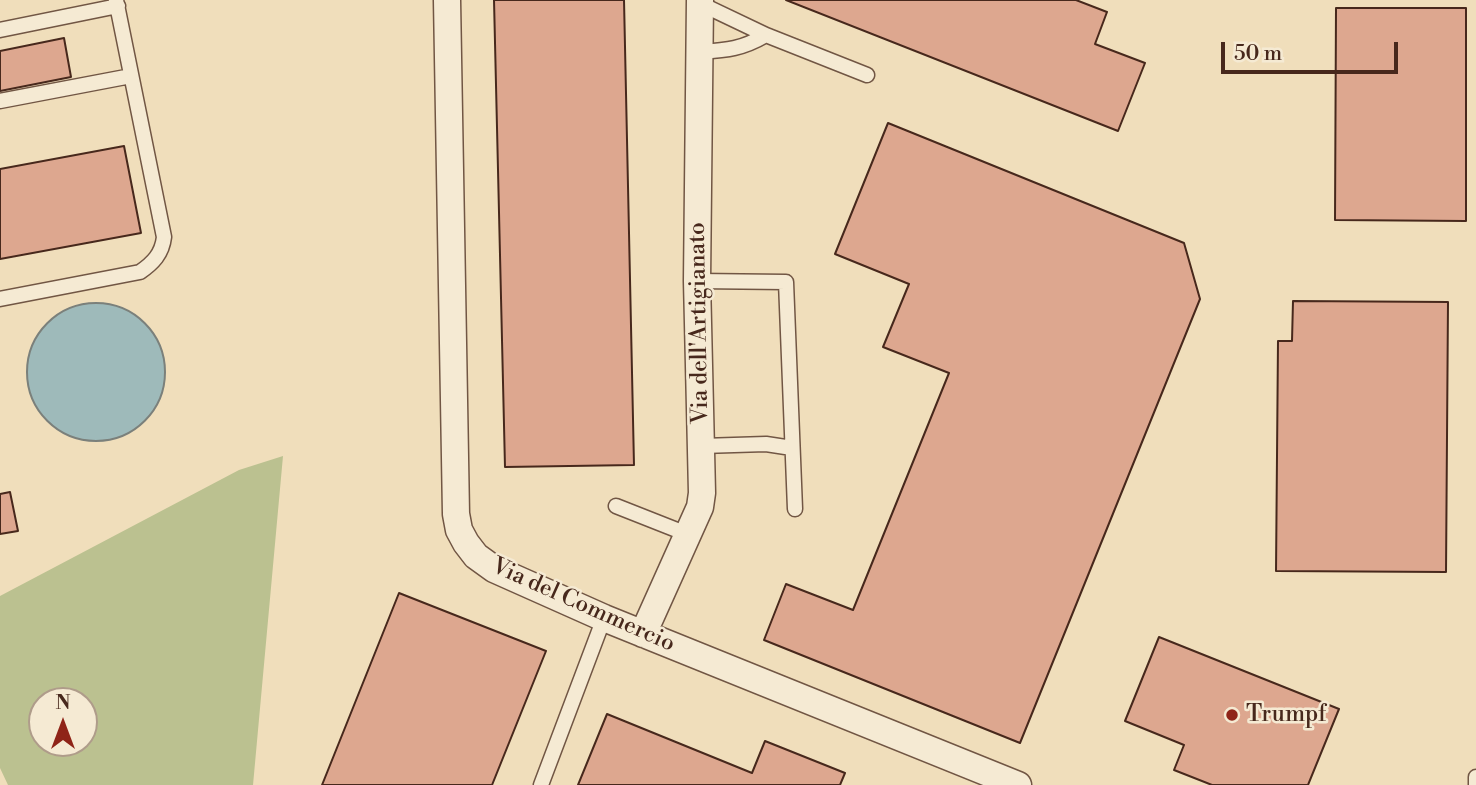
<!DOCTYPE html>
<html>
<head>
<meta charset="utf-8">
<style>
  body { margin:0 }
  #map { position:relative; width:1476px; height:785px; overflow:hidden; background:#f0debb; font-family:"Libre Bodoni",serif }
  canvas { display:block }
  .north { position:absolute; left:28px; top:687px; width:70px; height:70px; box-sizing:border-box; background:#f5ead3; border:2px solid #af9c8a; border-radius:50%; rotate:0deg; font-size:19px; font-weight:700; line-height:28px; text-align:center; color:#47281c }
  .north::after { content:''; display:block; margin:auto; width:24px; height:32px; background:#8f2418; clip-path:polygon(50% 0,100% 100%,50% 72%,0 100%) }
  .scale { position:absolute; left:1221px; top:42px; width:177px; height:32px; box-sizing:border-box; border:4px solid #47281c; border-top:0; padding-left:9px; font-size:21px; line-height:24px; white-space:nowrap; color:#47281c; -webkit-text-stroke:5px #f5ead3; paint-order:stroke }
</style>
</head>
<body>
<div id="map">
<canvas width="1476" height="785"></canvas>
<div class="north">N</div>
<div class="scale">50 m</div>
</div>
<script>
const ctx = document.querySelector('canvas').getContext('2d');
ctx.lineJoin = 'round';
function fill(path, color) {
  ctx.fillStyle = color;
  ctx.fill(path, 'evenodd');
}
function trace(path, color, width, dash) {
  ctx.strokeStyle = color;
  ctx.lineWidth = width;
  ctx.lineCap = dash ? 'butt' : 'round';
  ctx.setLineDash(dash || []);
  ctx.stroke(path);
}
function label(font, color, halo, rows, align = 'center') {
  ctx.font = font + ' "Libre Bodoni",serif';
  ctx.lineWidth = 5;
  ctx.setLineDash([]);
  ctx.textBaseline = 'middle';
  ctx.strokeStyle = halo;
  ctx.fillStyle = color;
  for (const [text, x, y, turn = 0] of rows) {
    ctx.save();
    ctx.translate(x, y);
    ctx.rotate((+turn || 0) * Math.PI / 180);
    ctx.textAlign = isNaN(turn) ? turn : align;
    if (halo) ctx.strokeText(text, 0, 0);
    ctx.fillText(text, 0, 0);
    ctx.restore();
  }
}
const green = new Path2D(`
  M283,456L253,785H8L0,768V596L239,470ZM42,701H84V743H42Z`);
const water = new Path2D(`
  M27 372a69 69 0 1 1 138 0a69 69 0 1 1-138 0Z`);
const building = new Path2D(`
  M494,0H624L634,465L505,467Z
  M786,0H1076L1107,12L1095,44L1145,63L1118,131Z
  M1336,8H1466V221L1335,220Z
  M64,38L71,77L0,91V51Z
  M888,123L1184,243L1200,299L1020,743L764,640L786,584L853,610L949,373L883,347L909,284L835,254Z
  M124,146L141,233L0,259V169Z
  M1293,301L1448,302L1446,572L1276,571L1278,341H1292Z
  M10,492L18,531L0,534V494Z
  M399,593L546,651L492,785H322Z
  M1159,637L1339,709L1308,785H1212L1174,770L1184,745L1125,721Z
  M607,714L752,773L765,741L845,773L840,785H578Z`);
const lane = new Path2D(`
  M0,30L118,6
  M766,35L867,75
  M700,52C728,50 742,49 766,35L701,4
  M0,101L131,76
  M697,281L786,282L795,509
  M0,299L140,272C153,263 162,254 164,237L116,0
  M702,446L766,444L792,448
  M616,506L687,534
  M541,785L604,618
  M1476,785V777`);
const street = new Path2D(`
  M447,0L456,514L459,530L466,543L476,556L494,569L604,618L1018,785
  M643,634L700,507L702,493L697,281L700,0`);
const markers = [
  [1232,715,7,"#8f2418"]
];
const streetNames = [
  ["Via dell'Artigianato",700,323,-91],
  ["Via del Commercio",583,606,24]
];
const poiNames = [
  ["Trumpf",1246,715]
];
fill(green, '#bbc190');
fill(water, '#9ebaba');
trace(water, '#7b807b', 2);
fill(building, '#dda78f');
trace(building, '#47281c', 2);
trace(lane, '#715644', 17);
trace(street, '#715644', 29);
trace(lane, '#f5ead3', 14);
trace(street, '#f5ead3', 26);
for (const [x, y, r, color] of markers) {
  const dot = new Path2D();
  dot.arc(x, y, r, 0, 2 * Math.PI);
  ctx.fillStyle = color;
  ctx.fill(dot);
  trace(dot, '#f5ead3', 2.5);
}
label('23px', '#47281c', '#f5ead3', streetNames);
label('23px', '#47281c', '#f5ead3', poiNames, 'left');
</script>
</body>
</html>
